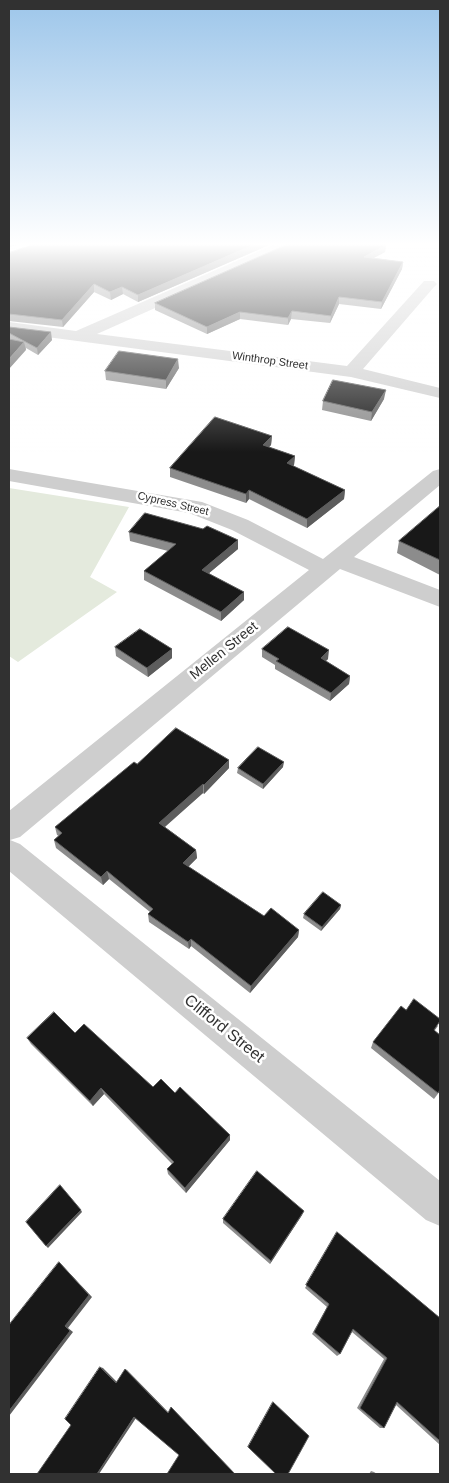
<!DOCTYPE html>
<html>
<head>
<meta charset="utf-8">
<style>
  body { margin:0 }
  #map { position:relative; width:449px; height:1483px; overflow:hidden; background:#fff; font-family:Arial,sans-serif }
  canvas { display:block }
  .frame { position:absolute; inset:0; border:10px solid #313131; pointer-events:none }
</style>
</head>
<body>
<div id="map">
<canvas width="449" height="1483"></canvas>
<div class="frame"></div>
</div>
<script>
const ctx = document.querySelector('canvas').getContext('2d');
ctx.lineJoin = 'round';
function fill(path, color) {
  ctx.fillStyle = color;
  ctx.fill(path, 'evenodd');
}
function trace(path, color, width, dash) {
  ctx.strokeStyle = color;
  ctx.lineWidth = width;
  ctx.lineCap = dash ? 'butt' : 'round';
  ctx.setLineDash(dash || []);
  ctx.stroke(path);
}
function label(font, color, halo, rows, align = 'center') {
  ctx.font = font + ' Arial,sans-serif';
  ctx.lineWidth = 5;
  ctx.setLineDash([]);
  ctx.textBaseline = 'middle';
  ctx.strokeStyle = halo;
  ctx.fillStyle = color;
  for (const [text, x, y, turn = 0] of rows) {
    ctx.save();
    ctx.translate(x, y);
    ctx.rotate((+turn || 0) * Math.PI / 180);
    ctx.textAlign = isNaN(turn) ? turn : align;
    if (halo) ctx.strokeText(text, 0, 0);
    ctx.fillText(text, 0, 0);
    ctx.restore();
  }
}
const green = new Path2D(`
  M9,488L129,507L90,577L117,592L18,662L9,656Z`);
const minor = new Path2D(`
  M273,245H291L289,248L97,334L347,366L424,281H434L437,284L434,287L363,369L440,388V398L351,377L9,332V322L76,331Z
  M9,469L202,502L248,520L323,559L433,471L440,469V485L354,557L440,590V607L340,569L20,837L10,840L20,844L440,1181V1226L426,1220L9,871V811L309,570L232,530L189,513L9,481Z`);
const wall = new Path2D(`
  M32,245H269L138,302L123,294L111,300L94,292L63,327L9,321V253Z
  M386,245L385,252L373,258L403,262L402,269L381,309L339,304L330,323L291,319L288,325L240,319L207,334L155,310V303Z
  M9,327L52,340L38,355L26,348V350L9,339Z
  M179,368L166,389L106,380L105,371Z
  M384,399L371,421L322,410L323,401Z
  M272,436L271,445L269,447L295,456L294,465L293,466L345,490L344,499L307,528L249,499L246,503L170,477V468Z
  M440,506V575L397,553L399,541Z
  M129,532L238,549L209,573L244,600L221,621L144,580V571L168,551L130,541Z
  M115,647L172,649V658L148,677L116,656Z
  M262,649L328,659L326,661L350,676L349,684L330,701L275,669V665L262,657Z
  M137,764L229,768L204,794L203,793L165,827L196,850L197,858L188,867L264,916L299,930L298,937L250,993L191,946L189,949L149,922L148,914L150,912L109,879L103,885L56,848L54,840L59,836L57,835L55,827Z
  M283,767L263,789L237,773L238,768Z
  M341,905L340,909L321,931L303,918L304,914Z
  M406,1010L438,1026L435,1030L440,1091L434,1099L371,1048L373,1042Z
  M75,1033L153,1087L175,1093L230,1135V1140L186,1193L168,1174L167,1169L172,1164L104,1094L93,1106L31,1044L27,1038Z
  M302,1215L270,1264L223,1223V1219Z
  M337,1232L440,1318V1445L396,1405L384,1428H380L357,1408L384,1359L352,1332L340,1354L337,1356L312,1334L327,1307L305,1288Z
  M371,1471L374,1472L377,1474H369Z`);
const shadedWall = new Path2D(`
  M9,245H16L9,247Z
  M253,245H269L138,302V295Z
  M386,245L385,252L363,264L364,257Z
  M403,262L402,269L381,309L382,302Z
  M94,284V292L63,327L62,320Z
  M122,287L123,294L111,300L110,292Z
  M339,297V304L330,323L331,316Z
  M292,311L291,319L288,325V318Z
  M240,312V319L207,334V327Z
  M51,332L52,340L38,355L37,348Z
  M24,342L26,350L9,369V359Z
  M178,359L179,368L166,389V380Z
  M386,390L384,399L371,421L372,412Z
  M272,436L271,445L262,454L263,445Z
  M295,456L294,465L287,472V463Z
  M249,490V499L246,503V494Z
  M345,490L344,499L307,528V519Z
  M238,540V549L202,579V570Z
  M244,592V600L221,621V612Z
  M172,649V658L148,677L147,668Z
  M329,650L328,659L320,666L321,658Z
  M350,676L349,684L330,701L331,693Z
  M229,760V768L204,794V785Z
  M284,762L283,767L263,789V784Z
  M203,784V793L160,831L159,823Z
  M196,850L197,858L184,871L183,863Z
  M107,871L109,879L103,885L101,877Z
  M341,905L340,909L321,931L322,927Z
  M299,930L298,937L250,993L251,986Z
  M191,939V946L189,949L188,942Z
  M101,1088L104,1094L93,1106L90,1101Z
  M230,1135V1140L186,1193L185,1188Z
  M81,1210L82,1212L48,1248L46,1246Z
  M304,1211L302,1215L270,1264L271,1261Z
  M59,1262L92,1297L68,1328L73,1332L9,1416V1411L65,1326Z
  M100,1367L103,1368L118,1383H116Z
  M125,1369L127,1370L169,1413H168Z
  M134,1417L136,1418L99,1474H97Z`);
const building = new Path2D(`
  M32,245H253L138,295L122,287L110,292L94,284L62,320L9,314V253Z
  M286,245H386L364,257L403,262L382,302L339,297L331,316L292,311L288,318L240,312L207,327L155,303Z
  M9,327L51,332L37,348L9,333Z
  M9,339L24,342L9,359Z
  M119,351L178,359L166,380L105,371Z
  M333,380L386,390L372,412L323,401Z
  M215,417L272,436L263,445L295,456L287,463L345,490L307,519L249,490L246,494L170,468Z
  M440,506V560L399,541Z
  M145,513L203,529L207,526L238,540L202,570L244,592L221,612L144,571L176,544L129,532Z
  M288,627L329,650L321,658L350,676L331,693L276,661L279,659L262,649Z
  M140,629L172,649L147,668L115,647Z
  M176,728L229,760L204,785L203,784L159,823L196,850L183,863L264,916L271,908L299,930L251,986L191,939L188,942L148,914L153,909L107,871L101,877L54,840L62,833L55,827L134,762L137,764Z
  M258,747L284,762L263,784L238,768Z
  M323,892L341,905L322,927L304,914Z
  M414,999L440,1019V1021L434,1030L440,1035V1090L438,1093L373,1042L401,1006L406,1010Z
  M54,1012L75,1033L84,1024L153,1087L161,1079L175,1093L180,1087L230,1135L185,1188L167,1169L174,1162L101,1088L90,1101L27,1038Z
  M257,1171L304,1211L271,1261L223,1219Z
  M60,1185L81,1210L46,1246L26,1222Z
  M337,1232L440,1318V1441L397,1402L384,1428L360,1408L387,1358L353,1329L340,1354L314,1332L329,1304L306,1285Z
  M59,1262L89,1295L65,1326L70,1331L9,1411V1325Z
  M100,1367L116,1383L125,1369L168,1413L171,1407L235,1474H167L179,1455L134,1417L97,1474H37L71,1425L65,1419Z
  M273,1402L309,1436L288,1474H276L248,1447Z`);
const farStreetnames = [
  ["Winthrop Street",270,361,8],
  ["Cypress Street",173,504,13]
];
const streetNames = [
  ["Mellen Street",224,651,-39]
];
const nearStreetnames = [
  ["Clifford Street",224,1029,39]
];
fill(green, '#e4eadd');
fill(minor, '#cecece');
fill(wall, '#8c8c8c');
fill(shadedWall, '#5d5d5d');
fill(building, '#181818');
trace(building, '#5d5d5d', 1);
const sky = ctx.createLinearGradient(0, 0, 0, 452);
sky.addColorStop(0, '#9dc6ea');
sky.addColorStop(0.54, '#fff');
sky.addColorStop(1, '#ffffff00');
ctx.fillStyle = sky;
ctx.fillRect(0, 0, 449, 452);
label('11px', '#313131', '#fff', farStreetnames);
label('14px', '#313131', '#fff', streetNames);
label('16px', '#313131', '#fff', nearStreetnames);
</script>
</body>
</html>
